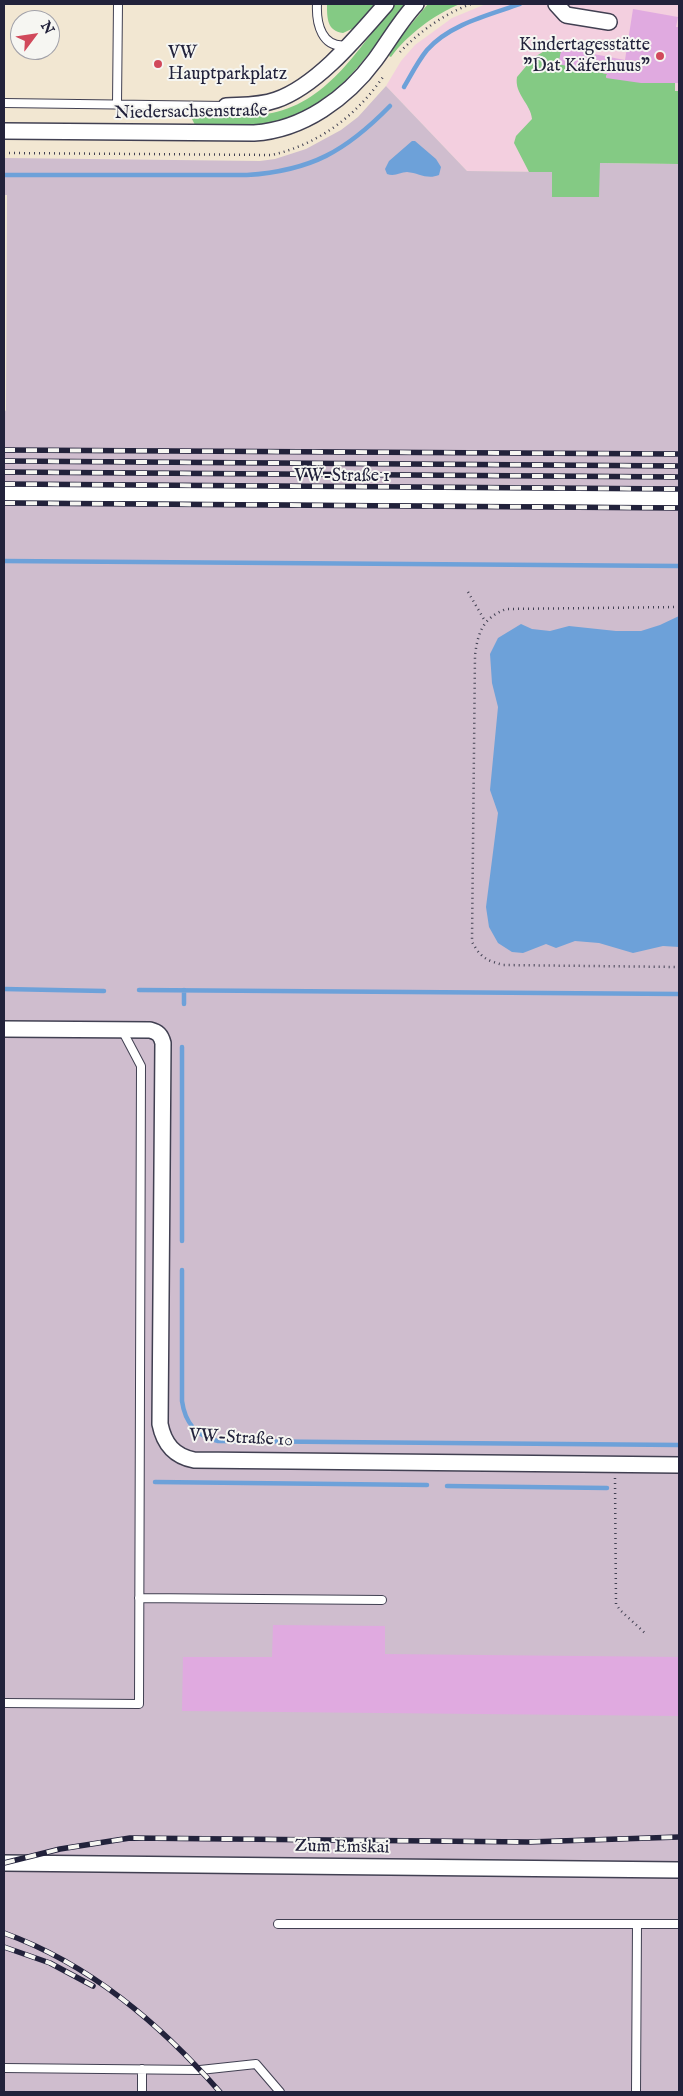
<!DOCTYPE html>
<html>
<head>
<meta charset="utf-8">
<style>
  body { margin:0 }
  #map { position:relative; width:683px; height:2096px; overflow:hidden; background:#f2e7d2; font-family:"IM FELL English",serif }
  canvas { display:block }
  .frame { position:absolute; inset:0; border:5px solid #22223b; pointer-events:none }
  .north { position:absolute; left:10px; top:10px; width:50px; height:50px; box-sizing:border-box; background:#f6f6f2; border:1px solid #a1a1a9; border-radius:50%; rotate:59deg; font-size:14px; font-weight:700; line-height:20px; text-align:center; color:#22223b }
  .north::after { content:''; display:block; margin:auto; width:18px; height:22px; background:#d1495b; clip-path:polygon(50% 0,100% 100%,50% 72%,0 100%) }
</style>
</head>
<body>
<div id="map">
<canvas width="683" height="2096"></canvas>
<div class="frame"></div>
<div class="north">N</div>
</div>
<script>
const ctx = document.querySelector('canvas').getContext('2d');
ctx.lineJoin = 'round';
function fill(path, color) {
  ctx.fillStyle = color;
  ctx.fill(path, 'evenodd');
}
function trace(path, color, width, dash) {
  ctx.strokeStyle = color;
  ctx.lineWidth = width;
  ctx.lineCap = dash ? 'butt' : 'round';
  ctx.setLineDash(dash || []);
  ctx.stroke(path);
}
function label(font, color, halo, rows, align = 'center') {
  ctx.font = font + ' "IM FELL English",serif';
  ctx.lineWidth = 4;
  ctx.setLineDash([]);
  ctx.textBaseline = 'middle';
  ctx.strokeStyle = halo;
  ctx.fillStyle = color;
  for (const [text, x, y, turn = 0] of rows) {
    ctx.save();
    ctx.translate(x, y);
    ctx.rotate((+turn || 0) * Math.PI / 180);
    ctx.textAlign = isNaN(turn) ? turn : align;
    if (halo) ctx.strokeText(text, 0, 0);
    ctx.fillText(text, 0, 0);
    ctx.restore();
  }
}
const built = new Path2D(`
  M486,4H679V164L600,163L552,172L467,171L386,86L401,61L415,45L452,18Z`);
const industrial = new Path2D(`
  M386,86L467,171L552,172V196L600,163L679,164V2092H4V413L6,410L7,195H4V158L260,161L275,159L306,149L341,130L358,117Z`);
const green = new Path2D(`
  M327,4H375L356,27L343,33C327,31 327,18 327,4Z
  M395,4H407C367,54 334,114 264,125C242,128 218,125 195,125L192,119L196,114C221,115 248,118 272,113C330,101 360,45 395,4Z
  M428,4H460C435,14 407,35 391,57L389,56L397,41Z
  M546,50L561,52L559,64L607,74L606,77L675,83V91H679V164L600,163L599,197H552V172H529L514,143L516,136L532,119C531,104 514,94 517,77L533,58Z`);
const water = new Path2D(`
  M412,141H415L436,159L441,167L439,175C427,180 419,173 407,172C400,172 395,177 387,174L385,169L389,161Z
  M679,616V947L663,946L633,953L599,943L575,941L556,948L546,944L523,953L512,952L498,943L489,927L486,907L498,813L490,790L498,707L492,683L490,654L498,638L521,624L532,629L550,631L569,626L616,631H641L660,625Z`);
const stream = new Path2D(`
  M404,87C411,75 418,61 427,50C450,24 489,15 520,4
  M4,175H247C311,171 346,151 390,106
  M4,561L679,566
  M4,989L104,991
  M139,990L679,994
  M184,990V1004
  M182,1047V1241
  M182,1270V1401C185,1423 196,1436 218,1441L679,1445
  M155,1482L427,1485
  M447,1486L607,1488`);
const building = new Path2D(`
  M633,9L678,17L676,27H679V83H641L606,78L607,74L558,64L562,48L625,60Z
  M273,1625L385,1626V1654L679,1657V1716L182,1711L183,1657H272Z`);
const path = new Path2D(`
  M400,52C420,31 444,14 471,4
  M4,153L272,155C319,144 356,116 383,77
  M468,592L485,621
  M679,607L506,609C483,618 478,632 475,655L472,942C481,958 486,960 503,965L679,967
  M615,1478L616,1604L620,1610L646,1634`);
const lane = new Path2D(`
  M317,4C316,24 322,49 347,45
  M4,103L226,106
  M117,104L118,4
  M139,1598L382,1600
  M4,1703L139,1704L141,1066L122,1030
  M278,1924H679
  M4,2068L200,2070L256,2064L280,2092
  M142,2069V2092
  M636,2092L637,1924`);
const street = new Path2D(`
  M556,4L566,15L609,22
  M226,106C243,105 259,106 276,100C317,86 358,36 386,4
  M4,131L254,133C303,130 347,98 375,60C389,41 400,21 416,4
  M4,493L679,498
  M4,1029L150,1030C158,1032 161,1035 163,1043L160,1424C164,1444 174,1456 194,1460L679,1465
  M4,1863L679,1870`);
const rail = new Path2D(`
  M4,450L679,454
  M4,461L679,466
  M4,472L679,477
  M4,484L679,489
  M4,503L679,508
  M4,1863L60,1849L130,1838L529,1842L679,1837
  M4,1933C90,1964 160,2024 220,2092
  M4,1947L50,1963L93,1986`);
const markers = [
  [660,56,5,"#d1495b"],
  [158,64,5,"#d1495b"]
];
const poiNames = [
  ["Kindertagesstätte",650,46],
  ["\"Dat Käferhuus\"",650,67],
  ["VW",168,54,"left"],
  ["Hauptparkplatz",168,75,"left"]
];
const streetNames = [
  ["Niedersachsenstraße",191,113,-1],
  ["VW-Straße 1",342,477],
  ["VW-Straße 10",241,1439,3],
  ["Zum Emskai",342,1848,1]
];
fill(built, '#f3cfdf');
fill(industrial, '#cfbdce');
fill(green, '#84ca84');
fill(water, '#6da1d9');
trace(stream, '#6da1d9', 4.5);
fill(building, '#e0aae0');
trace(lane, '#414052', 10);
trace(street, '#414052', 18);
trace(path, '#414052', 2.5, [1, 4]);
trace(lane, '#fff', 8);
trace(street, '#fff', 15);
trace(rail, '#22223b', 5.5);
trace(rail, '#f6f6f2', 4, [11]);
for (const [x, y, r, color] of markers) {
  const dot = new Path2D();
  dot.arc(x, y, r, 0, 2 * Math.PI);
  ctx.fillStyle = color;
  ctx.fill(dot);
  trace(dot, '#f6f6f2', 2);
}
label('18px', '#22223b', '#f6f6f2', poiNames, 'right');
label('18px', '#22223b', '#f6f6f2', streetNames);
</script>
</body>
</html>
